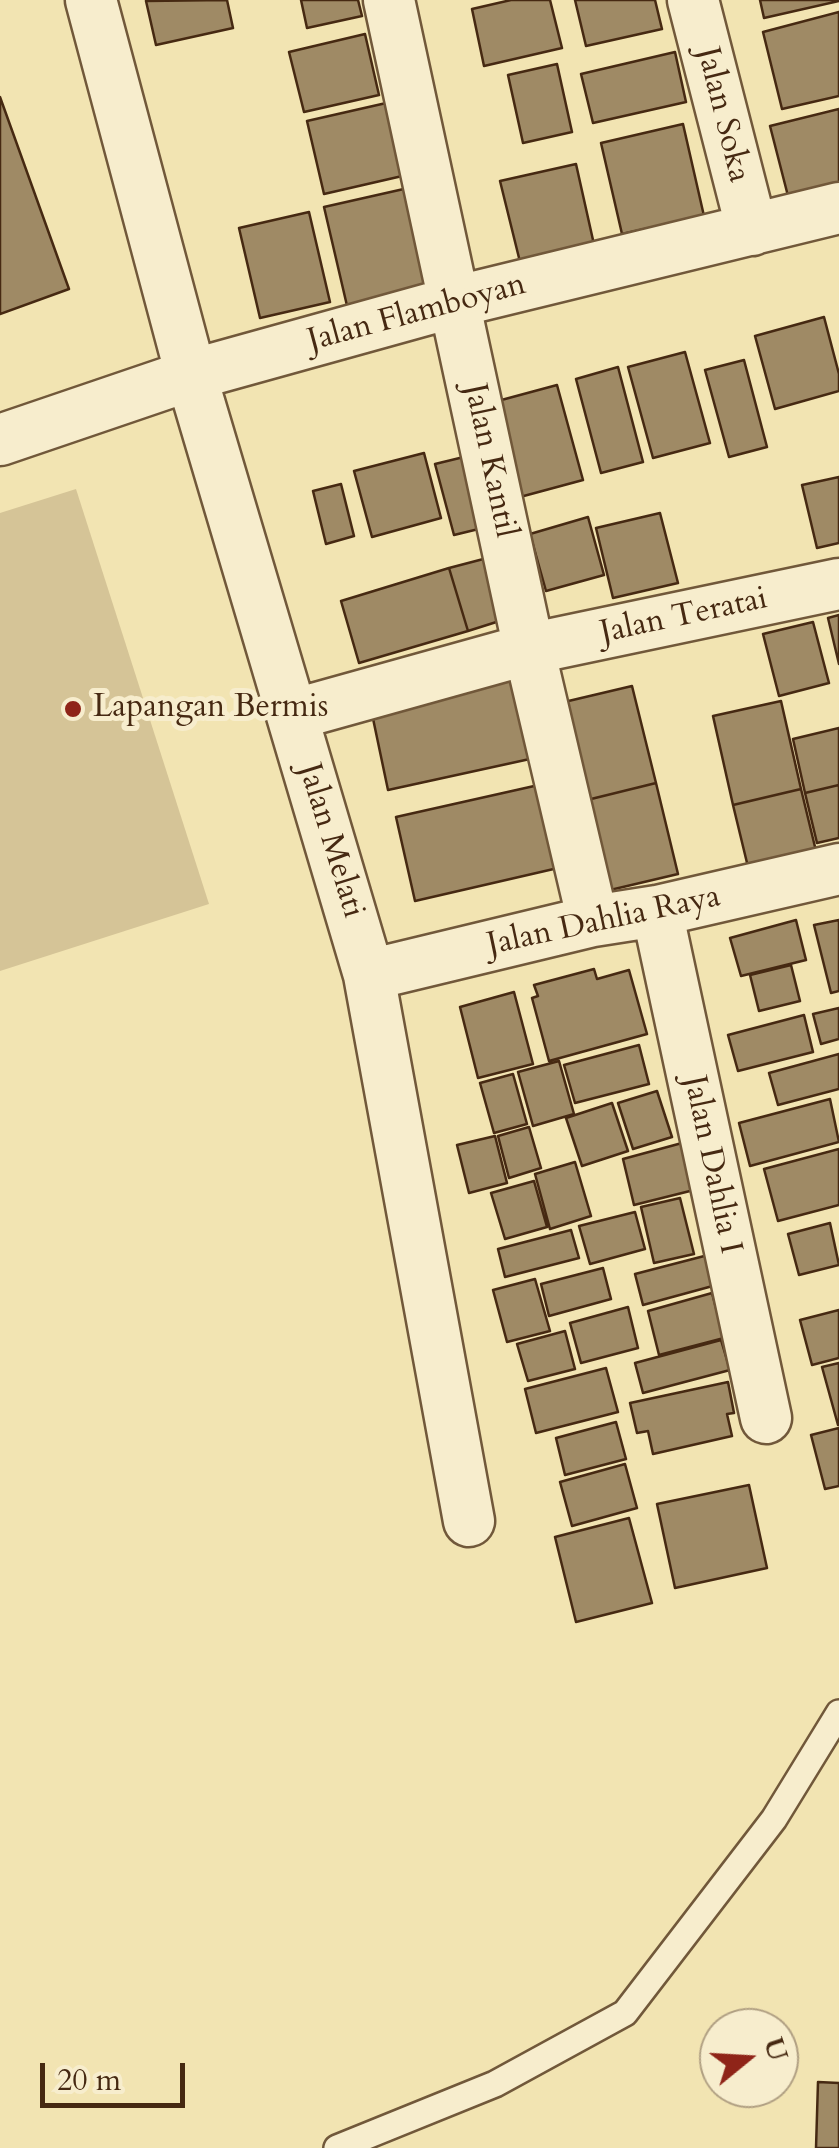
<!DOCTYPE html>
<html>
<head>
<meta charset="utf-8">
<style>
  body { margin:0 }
  #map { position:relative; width:839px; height:2148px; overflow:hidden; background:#f2e4b2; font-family:Cardo,serif }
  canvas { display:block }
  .north { position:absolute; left:699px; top:2008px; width:100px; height:100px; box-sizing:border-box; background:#f7edcd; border:2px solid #b09f82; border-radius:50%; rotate:72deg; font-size:28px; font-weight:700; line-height:40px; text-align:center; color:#462912 }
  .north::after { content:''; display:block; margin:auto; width:35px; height:45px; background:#8f2418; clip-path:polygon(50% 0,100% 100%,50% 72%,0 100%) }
  .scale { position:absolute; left:40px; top:2063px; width:145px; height:45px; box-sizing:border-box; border:5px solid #462912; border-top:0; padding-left:12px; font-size:30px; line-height:35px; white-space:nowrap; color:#462912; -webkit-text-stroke:8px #f7edcd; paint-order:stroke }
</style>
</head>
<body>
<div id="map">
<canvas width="839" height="2148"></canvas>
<div class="north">U</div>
<div class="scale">20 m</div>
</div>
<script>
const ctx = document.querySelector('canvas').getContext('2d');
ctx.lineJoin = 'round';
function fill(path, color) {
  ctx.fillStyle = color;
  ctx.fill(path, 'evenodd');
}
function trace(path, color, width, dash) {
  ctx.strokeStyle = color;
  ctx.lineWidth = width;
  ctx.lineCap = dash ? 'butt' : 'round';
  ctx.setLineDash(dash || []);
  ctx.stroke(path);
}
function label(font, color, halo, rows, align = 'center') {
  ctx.font = font + ' Cardo,serif';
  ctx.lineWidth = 10;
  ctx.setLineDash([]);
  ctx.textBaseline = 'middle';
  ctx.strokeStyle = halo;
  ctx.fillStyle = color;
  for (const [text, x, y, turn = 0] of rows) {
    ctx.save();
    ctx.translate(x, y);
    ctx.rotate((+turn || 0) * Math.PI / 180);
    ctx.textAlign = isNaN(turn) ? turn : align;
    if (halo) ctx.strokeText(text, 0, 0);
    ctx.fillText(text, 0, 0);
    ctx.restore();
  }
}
const green = new Path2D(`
  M76,489L209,904L0,971V513Z`);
const building = new Path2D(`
  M227,0L233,28L156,45L146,1Z
  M301,0H358L362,16L307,28Z
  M511,0H550L562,48L484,66L472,9Z
  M575,0H655L662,29L586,46Z
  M760,0H839V1L764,18Z
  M839,12V96L782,109L763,32Z
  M365,34L379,95L304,112L289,52Z
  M675,52L686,102L593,123L581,74Z
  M557,64L572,132L523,143L508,75Z
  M0,97L69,289L0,314Z
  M395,101L411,174L324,194L307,121Z
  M839,109V183L788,196L770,126Z
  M683,124L704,216L622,234L601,143Z
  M576,164L595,249L521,266L500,181Z
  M417,186L440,289L348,310L324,207Z
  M309,212L330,302L260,318L239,228Z
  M824,317L839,374V391L775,409L755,336Z
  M685,352L710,443L653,458L628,367Z
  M744,360L767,447L729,457L705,370Z
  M618,367L643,462L601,473L576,379Z
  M557,385L583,480L520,497L494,402Z
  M424,453L441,518L372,537L354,471Z
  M472,455L491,526L454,535L435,464Z
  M839,477V543L817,548L802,485Z
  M341,484L354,536L326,544L313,491Z
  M660,513L678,583L613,598L596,528Z
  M588,517L604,575L546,591L530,534Z
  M491,557L509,618L468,631L449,568Z
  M449,568L468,631L359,663L341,601Z
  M839,615V664L828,618Z
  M813,622L829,683L779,696L763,634Z
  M522,677L539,757L388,790L371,709Z
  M632,686L656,783L583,801L560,703Z
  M781,701L801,789L733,805L713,716Z
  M839,728V785L805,793L793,739Z
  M552,782L571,865L415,901L396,817Z
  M656,783L678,874L606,891L583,801Z
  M839,785V838L817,843L805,793Z
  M801,789L816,851L748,867L733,805Z
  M796,920L806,960L741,976L730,938Z
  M839,920V991L831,993L814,925Z
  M791,965L800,1001L759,1011L750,975Z
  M594,969L597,979L629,970L647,1034L549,1061L532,998L538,996L534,985Z
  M514,992L533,1064L478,1078L460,1007Z
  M839,1008V1039L821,1044L813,1014Z
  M804,1015L813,1052L738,1071L728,1035Z
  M639,1045L649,1084L575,1103L564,1065Z
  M839,1054V1089L778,1105L769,1073Z
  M559,1061L574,1114L533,1126L518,1072Z
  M513,1074L527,1124L494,1133L480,1083Z
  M657,1091L672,1137L633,1149L618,1103Z
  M830,1099L839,1142L750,1166L739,1123Z
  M612,1103L628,1151L582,1166L566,1118Z
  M529,1127L541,1168L509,1178L498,1136Z
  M495,1136L507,1183L469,1193L457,1145Z
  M682,1143L694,1190L634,1205L623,1159Z
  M839,1149V1205L778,1221L764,1169Z
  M575,1162L591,1216L550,1229L535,1174Z
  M534,1181L547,1227L505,1239L491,1193Z
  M680,1198L694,1254L654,1263L641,1207Z
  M635,1212L645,1249L590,1264L579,1226Z
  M830,1223L839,1265L799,1275L788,1234Z
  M571,1230L579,1258L505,1277L498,1249Z
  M712,1254L720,1284L643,1305L635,1274Z
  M603,1268L611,1299L549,1316L541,1284Z
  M535,1279L550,1331L507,1342L493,1290Z
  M712,1293L724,1338L659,1355L648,1311Z
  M628,1307L638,1348L581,1363L570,1323Z
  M839,1310V1358L812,1365L800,1320Z
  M565,1331L575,1369L528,1381L517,1344Z
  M721,1340L730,1370L643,1393L635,1363Z
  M839,1363V1425H838L822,1367Z
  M606,1368L618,1412L536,1433L525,1389Z
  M728,1382L734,1413L727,1414L732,1436L653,1454L648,1431L637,1433L630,1403Z
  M616,1422L626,1459L565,1475L556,1438Z
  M839,1428V1486L825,1489L811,1435Z
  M625,1464L637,1508L572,1526L560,1482Z
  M749,1485L767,1568L675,1588L657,1504Z
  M629,1518L652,1603L576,1622L555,1537Z
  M818,2082L839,2083V2148H816Z`);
const lane = new Path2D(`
  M337,2148L495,2084L625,2013L774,1819L839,1713`);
const street = new Path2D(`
  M91,0L191,375L369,975L469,1521
  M389,0L529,649L593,921
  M693,0L752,230
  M0,440L191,375L454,302L839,208
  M292,715L529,649L839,584
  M657,911L766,1418
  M369,975L593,921L657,911L839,869`);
const markers = [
  [73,709,10,"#8f2418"]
];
const streetNames = [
  ["Jalan Soka",722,115,76],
  ["Jalan Flamboyan",417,314,-15],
  ["Jalan Kantil",489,461,78],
  ["Jalan Teratai",684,617,-12],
  ["Jalan Melati",330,841,73],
  ["Jalan Dahlia Raya",604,922,-12],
  ["Jalan Dahlia I",711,1165,78]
];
const poiNames = [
  ["Lapangan Bermis",93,709]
];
fill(green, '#d5c497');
fill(building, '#9f8a65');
trace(building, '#462912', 2.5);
trace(lane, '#71583a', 30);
trace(street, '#71583a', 55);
trace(lane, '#f7edcd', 25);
trace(street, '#f7edcd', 50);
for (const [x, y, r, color] of markers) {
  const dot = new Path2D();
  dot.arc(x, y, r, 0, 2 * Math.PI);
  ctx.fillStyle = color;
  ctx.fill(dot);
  trace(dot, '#f7edcd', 4);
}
label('32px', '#462912', '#f7edcd', streetNames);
label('32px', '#462912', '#f7edcd', poiNames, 'left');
</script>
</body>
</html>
